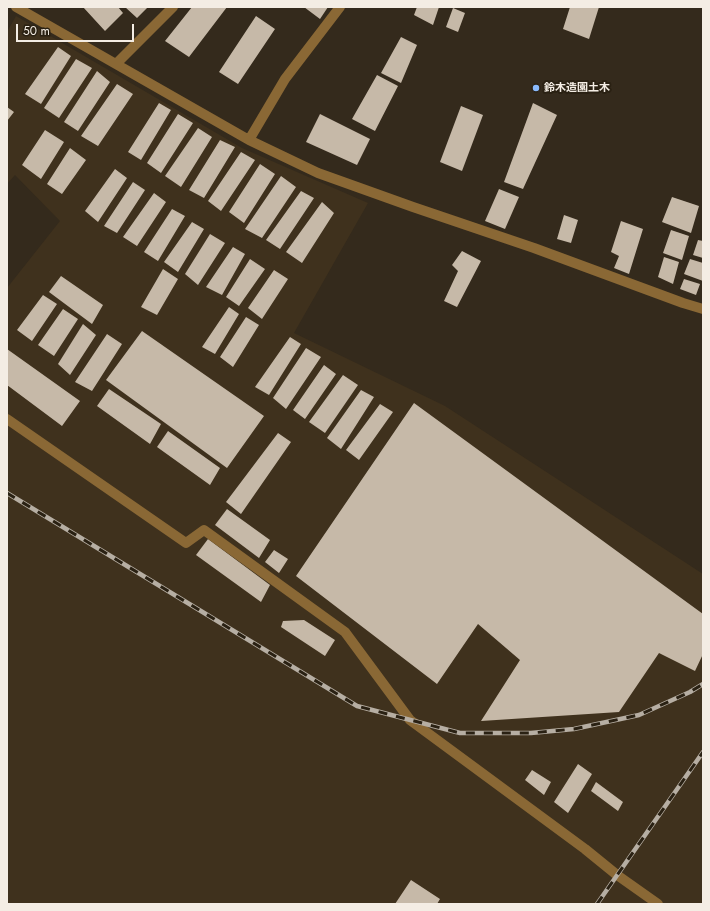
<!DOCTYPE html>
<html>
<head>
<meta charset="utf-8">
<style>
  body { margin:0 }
  #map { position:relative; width:710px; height:911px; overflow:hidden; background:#342a1c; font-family:Jost,sans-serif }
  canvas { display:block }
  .frame { position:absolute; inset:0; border:8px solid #f4ede4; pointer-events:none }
  .scale { position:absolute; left:16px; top:24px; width:118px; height:18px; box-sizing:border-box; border:2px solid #f4ede4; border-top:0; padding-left:5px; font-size:12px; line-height:14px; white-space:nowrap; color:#f4ede4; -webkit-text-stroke:3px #2a2113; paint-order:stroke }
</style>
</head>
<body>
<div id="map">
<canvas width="710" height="911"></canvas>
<div class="frame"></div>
<div class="scale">50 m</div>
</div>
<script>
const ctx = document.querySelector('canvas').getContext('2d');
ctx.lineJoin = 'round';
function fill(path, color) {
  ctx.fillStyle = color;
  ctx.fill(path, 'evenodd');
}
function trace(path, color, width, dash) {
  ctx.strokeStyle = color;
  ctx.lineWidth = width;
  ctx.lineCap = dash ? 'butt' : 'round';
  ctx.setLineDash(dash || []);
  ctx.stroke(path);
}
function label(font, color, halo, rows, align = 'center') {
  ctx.font = font + ' Jost,"Noto Sans JP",sans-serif';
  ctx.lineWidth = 4;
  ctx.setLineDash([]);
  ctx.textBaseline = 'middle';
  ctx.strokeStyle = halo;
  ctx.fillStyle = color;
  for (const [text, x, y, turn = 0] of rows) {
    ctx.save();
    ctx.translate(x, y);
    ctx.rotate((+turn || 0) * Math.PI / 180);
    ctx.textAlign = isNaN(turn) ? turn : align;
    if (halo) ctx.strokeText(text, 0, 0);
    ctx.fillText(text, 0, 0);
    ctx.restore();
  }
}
const built = new Path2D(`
  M16,16L242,148L368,203L294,333L445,406L703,574V904H7V288L60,221L15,175L7,184V32Z`);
const building = new Path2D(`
  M83,7H118L123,13L105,31Z
  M125,7H148L137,18Z
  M192,7H227L189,57L165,41Z
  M304,7H328L320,19Z
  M417,7H439L433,25L414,15Z
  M570,7H599L589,39L563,29Z
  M453,8L465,13L458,32L446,27Z
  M256,16L275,29L238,84L219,72Z
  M401,37L417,45L401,83L381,73Z
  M58,47L71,56L41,104L25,94Z
  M76,59L92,68L59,118L44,108Z
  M97,71L110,82L78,131L64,122Z
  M377,75L398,86L375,131L352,119Z
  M117,84L133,94L98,146L81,136Z
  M159,103L171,110L141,160L128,152Z
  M533,103L557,115L523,189L504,182Z
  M461,106L483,115L462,171L440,162Z
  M7,107L14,112L7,121Z
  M178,114L193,123L161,173L147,163Z
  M320,114L370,139L357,165L306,142Z
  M198,128L212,137L181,187L165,176Z
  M45,130L64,142L41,179L22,165Z
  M220,140L235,147L204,198L189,190Z
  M70,148L86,160L62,194L47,184Z
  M241,152L255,160L221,211L208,201Z
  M260,164L275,174L244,223L229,212Z
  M115,169L127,178L98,222L85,211Z
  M281,176L296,187L262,238L245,229Z
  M133,182L145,190L117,233L104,226Z
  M499,189L519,197L505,229L485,221Z
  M301,191L314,198L280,249L266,240Z
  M154,193L166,202L137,246L123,237Z
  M672,197L699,206L691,233L662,222Z
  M322,202L334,213L302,263L286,252Z
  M172,209L185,216L158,261L144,252Z
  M564,215L578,220L571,243L557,239Z
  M621,221L643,229L629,274L614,268L619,256L611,252Z
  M192,222L204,229L178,272L164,262Z
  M671,230L689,236L682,260L663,253Z
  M210,234L225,243L198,285L185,274Z
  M698,240L703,241V258L693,255Z
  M233,247L245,254L222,295L206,287Z
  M462,251L481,261L457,307L444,301L458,271L452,265Z
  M664,257L679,262L673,284L658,277Z
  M250,259L265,269L239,306L226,297Z
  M690,259L703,263V281L684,274Z
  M163,269L178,279L157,315L141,307Z
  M274,270L288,279L262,319L248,308Z
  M61,276L103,305L92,324L49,292Z
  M684,279L700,284L696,295L680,289Z
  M43,295L57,304L32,341L17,330Z
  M229,307L239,314L215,354L202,347Z
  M63,309L78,319L54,356L38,345Z
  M246,317L259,325L233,367L220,357Z
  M83,324L96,335L70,375L58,364Z
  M142,331L264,416L227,468L106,380Z
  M107,334L122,344L92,391L75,382Z
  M290,337L301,344L269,395L255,387Z
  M306,348L321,357L286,409L273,398Z
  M7,349L80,401L62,426L7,385Z
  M324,365L336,374L305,419L293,410Z
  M343,375L358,385L325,433L309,422Z
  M109,389L161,424L150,444L97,406Z
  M361,390L374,397L341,449L327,438Z
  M414,403L703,614V654L695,671L659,653L619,712L481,721L520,660L478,624L437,684L296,576Z
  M380,404L393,412L359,460L346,450Z
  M168,431L220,468L210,485L157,447Z
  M278,433L291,442L241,514L226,502Z
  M227,509L270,540L259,558L215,525Z
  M208,539L270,585L261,602L196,555Z
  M274,550L288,559L279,573L265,562Z
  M304,620L335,640L325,656L281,627L283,621Z
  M578,764L592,774L568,813L554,802Z
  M532,770L551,782L544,795L525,780Z
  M596,782L623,802L618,811L591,791Z
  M411,880L440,899L437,904H395Z`);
const minor = new Path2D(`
  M16,7L249,140L318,173L413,207L534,248L683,303L703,309
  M116,64L173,7
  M249,140L285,79L340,7
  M7,419L186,543L204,530L345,632L410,720L585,849L617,875L658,904`);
const rail = new Path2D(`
  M7,493L357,706L460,733H531L574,729L639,715L690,692L703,684
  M597,904L703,752`);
const markers = [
  [536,88,4,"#8abafc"]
];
const poiNames = [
  ["鈴木造園土木",544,88]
];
fill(built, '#3f311d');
fill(building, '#c6b9a8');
trace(minor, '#8a6835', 10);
trace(rail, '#b6aea3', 4.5);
trace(rail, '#2a2113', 3, [9]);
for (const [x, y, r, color] of markers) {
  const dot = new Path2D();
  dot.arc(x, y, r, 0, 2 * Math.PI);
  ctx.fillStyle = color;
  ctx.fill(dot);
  trace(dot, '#2a2113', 1.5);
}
label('bold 11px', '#f4ede4', '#2a2113', poiNames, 'left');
</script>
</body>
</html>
